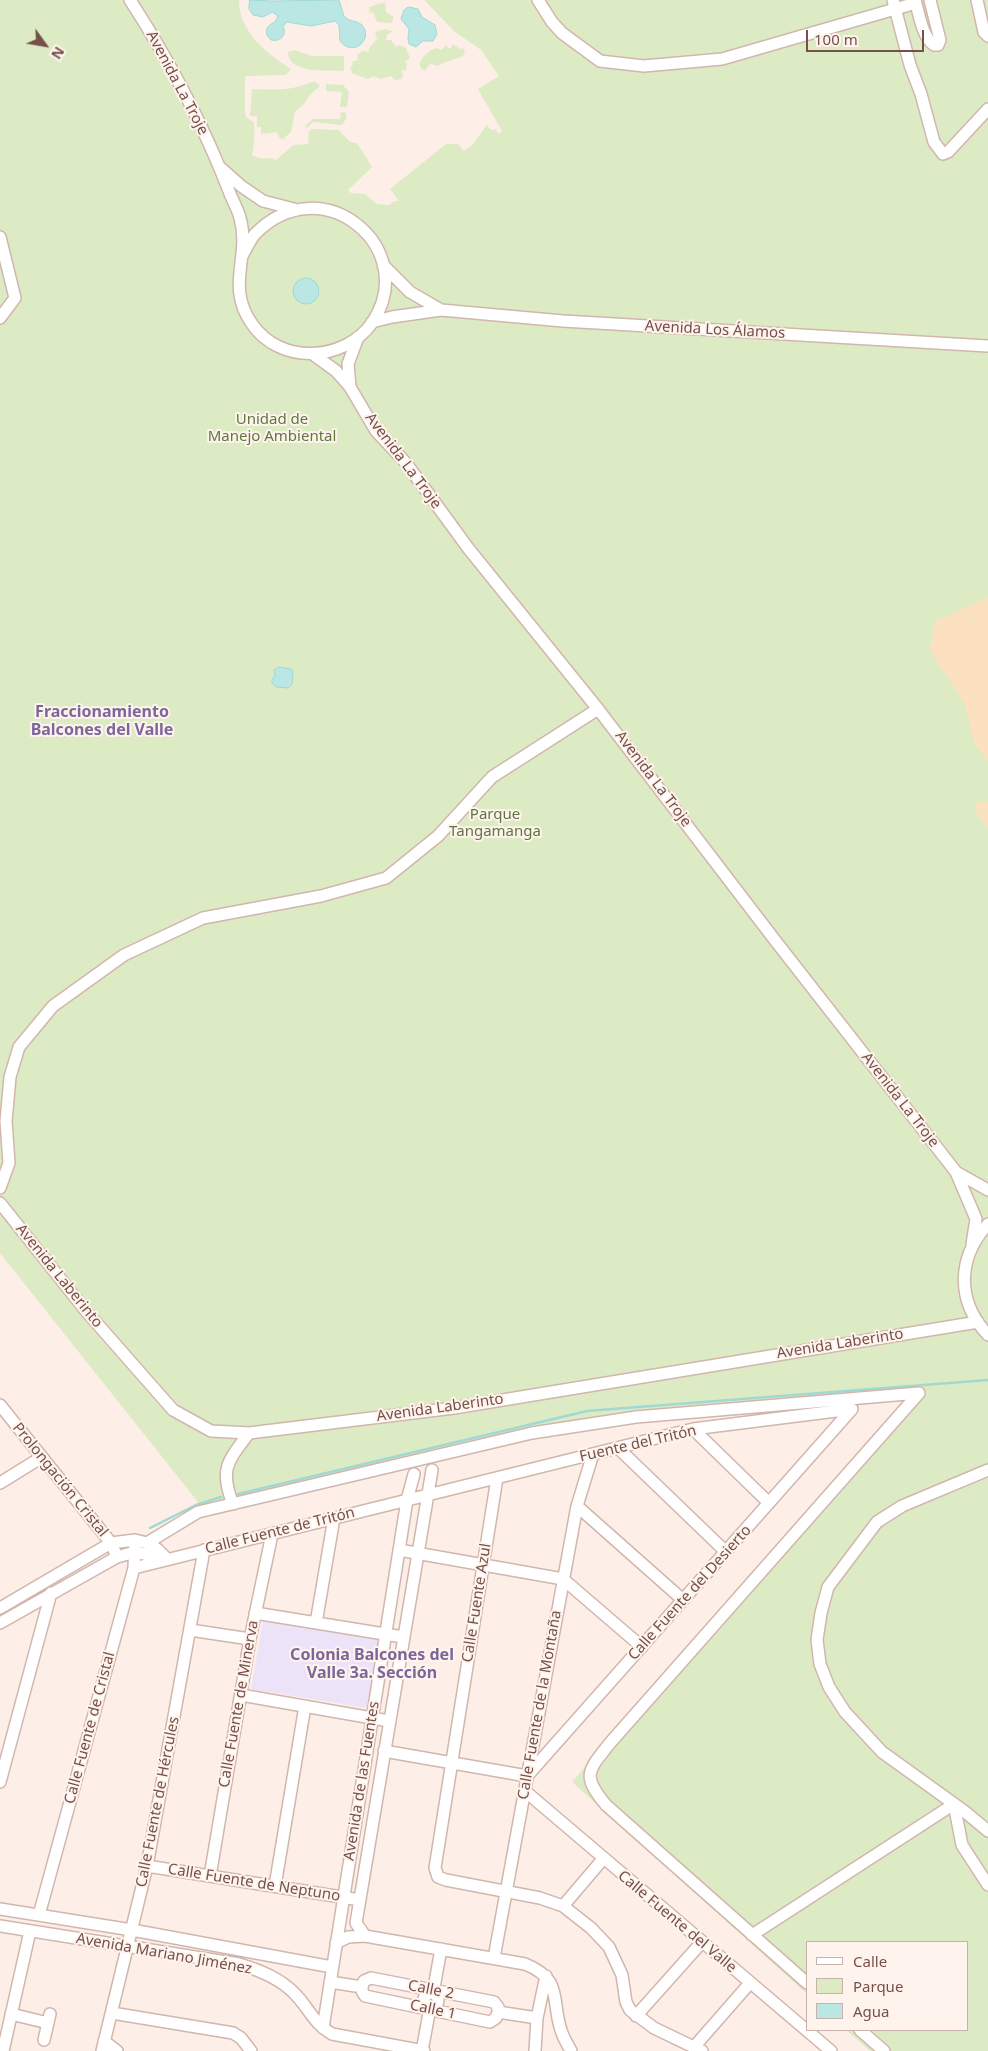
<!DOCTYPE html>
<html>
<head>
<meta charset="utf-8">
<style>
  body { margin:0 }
  #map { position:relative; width:988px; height:2051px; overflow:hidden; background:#fdefe7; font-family:"Noto Sans",sans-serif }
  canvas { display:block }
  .legend { position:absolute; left:806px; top:1941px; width:162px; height:90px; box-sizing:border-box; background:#fff4ed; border:1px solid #c9b2ac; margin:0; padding:6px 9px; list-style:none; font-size:15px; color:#77504a }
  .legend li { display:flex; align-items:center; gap:10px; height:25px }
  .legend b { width:25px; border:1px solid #c9b2ac }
  .north { position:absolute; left:20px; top:20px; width:50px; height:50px; -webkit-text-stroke:4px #fff4ed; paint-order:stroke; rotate:122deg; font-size:14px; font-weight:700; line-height:20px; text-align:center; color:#77504a }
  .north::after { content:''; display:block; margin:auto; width:18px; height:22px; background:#77504a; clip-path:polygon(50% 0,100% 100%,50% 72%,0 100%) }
  .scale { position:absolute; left:806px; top:30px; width:118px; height:22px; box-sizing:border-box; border:2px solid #77504a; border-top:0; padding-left:6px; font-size:15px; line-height:18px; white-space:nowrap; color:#77504a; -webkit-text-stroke:4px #fff4ed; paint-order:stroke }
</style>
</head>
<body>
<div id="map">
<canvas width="988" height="2051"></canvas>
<ul class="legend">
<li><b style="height:6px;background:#fff"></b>Calle</li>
<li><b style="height:14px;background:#ddebc4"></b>Parque</li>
<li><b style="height:14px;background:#bae7e3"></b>Agua</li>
</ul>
<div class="north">N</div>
<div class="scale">100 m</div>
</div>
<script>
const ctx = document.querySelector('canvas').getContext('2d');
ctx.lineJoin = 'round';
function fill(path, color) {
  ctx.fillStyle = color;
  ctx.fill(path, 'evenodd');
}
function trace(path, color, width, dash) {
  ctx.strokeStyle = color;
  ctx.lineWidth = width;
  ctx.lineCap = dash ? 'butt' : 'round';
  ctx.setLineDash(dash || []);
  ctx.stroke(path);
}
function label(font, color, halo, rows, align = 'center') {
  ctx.font = font + ' "Noto Sans",sans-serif';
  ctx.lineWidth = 4;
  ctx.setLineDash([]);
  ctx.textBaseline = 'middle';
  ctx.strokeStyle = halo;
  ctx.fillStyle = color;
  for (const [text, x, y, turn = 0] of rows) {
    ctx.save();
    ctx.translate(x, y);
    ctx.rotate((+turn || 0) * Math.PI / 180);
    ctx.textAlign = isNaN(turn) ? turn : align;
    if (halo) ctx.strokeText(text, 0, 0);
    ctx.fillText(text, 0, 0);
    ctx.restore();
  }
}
const education = new Path2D(`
  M263,1621L378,1639L367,1708L251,1689Z`);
const green = new Path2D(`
  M0,0H239C238,30 267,54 291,69L286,75L245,76V114L247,118L254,122C255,131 254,147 252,155C262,161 269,156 276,160L293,145L308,144L309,131L312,129L339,130L350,142L357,143L372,167L348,190L351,193L365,194L377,204L389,205L395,201H399L390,189L446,144H458L464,151L472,145L487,125L491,130L496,129L498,134L502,131L478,89L499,76L481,50L455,32L424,0H988V2051H870L846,2030H967V1942H807V1994L572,1782L907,1396L748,1414L579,1427L209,1516L0,1253Z
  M385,2L386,12L393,16V21L391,23L377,22L373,12L370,13L369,7Z
  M386,29L393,31L387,35L386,40H391L396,47L399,45L406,48L410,58L405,62L407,64L406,71L403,70L401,72L403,73L402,79L395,80L391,76L381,79L373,76L368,79L353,74L350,68L353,65L352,62L358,60L357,55L363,51L369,52V48L377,39L375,34L377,31Z
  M453,44L460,49L463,48L465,51L463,56C455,60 444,61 438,66L430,64L425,71L420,67C419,58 429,50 437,48L441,50L446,45L448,48H451Z
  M295,50L312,56H344V71C328,70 287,74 288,52Z
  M315,81L320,86L309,96L303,105L295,112L291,132L282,140L279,137L277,132L261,134V127H257V116H250L252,89C278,90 290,91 315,81Z
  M326,84L343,85L349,92L347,107H340L342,92L326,91Z
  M341,112L346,113V119L342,125L313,122L307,128L305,126L313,119H340Z`);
const sand = new Path2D(`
  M988,597V761L974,743L965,704L937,662L930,648L934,622Z
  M988,801V829L975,811L976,803Z`);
const water = new Path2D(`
  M250,0L271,1L339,0L344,16C349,22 356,20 362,25C374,39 353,58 340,41L339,25L335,21L311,26L287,22L283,26C287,35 281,42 271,40C263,33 266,25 275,22L278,16L272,12L263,17L253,15L249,9Z
  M409,7L418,9L422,17L435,25L437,34L433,41H423L416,47L409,44L408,38L409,29L401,19L404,10Z
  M293 291a13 13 0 1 1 26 0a13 13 0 1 1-26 0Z
  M279,667L291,669L293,672L292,684L288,688L276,687L272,683V679L275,676L274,670Z`);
const stream = new Path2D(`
  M238,1494L587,1411L988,1380
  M150,1528L196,1505L221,1497`);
const minor = new Path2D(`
  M130,0C169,60 203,124 229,191C232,200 238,209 240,218C251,257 225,286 252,324C280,365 344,362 372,323C422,249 322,165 255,234C250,240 246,249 242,256
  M538,0L552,22L562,33L600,61L644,66L722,59L916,3
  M893,0L910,65L921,94L934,142L943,154L948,152L988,109
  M915,0C919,13 922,37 934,45H938L940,40L930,0
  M977,0L984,32L988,36
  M222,169L241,186L263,201L294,209
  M0,237L15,298L0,318
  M383,265L410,292L441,310
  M372,322L392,317L441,310L563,321L988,346
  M314,355L336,371L350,387L376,431L406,463L468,548L598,709L774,939L956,1172L976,1219L972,1244
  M350,387L348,364L358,337
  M956,1172L988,1190
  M0,1188L9,1163L6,1121L10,1077L19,1047L53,1006L124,955L203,918L321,896L386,878L438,836L492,777L598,709
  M0,1203L86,1311L173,1410L211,1431L249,1433L454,1408L978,1322
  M988,1224C957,1258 956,1301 988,1335
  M0,1405L111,1543L117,1557
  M693,1429L769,1503
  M618,1448L726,1552
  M988,1470L902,1506L877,1522L828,1587L821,1613L817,1640L820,1664L829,1687L845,1712L882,1752L964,1811L988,1831
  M497,1478L435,1868L438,1877L446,1880L540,1898L563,1906L591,1928L609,1947L622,1975L626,2002L630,2010L654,2028L702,2051
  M0,1483L42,1457
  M233,1504C219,1469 228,1461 249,1433
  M577,1506L683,1600
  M147,1543L198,1512L532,1433L636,1417L919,1393L610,1743C588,1771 581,1775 606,1805L807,1983
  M399,1550L563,1579L642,1647
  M134,1568L693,1429L852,1409
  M0,1608L111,1543L135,1540L147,1543L157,1549L167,1559
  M255,1613L403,1637
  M0,1623L117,1557L135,1552L163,1558
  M316,1623L334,1518
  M190,1630L250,1639
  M241,1695L389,1721
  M384,1751L527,1776L852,1409
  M0,1782L51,1593
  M525,1791L831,2051
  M147,1866L360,1900
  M210,1876L250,1639L272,1534
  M275,1886L305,1706
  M563,1906L603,1859
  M0,1909L132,1930L332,1967
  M39,1915L134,1568L135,1540
  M0,1926L239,1964C259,1970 280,1978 295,1994C309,2008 313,2023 332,2034L424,2051
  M752,1935L954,1804L962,1845L988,1885
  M365,1936L356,1923L432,1470
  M336,1943L348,1937L365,1936L525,1964C565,1980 550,2002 562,2033C564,2039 568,2045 571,2051
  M494,1958L577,1506L593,1454
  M330,1982L362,1987
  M362,1987V1991L365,1996L490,2022L496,2018L498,2012
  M362,1987L364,1981L371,1978L494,2002L498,2007V2012
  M424 2000a7 7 0 1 1 14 0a7 7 0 1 1-14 0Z
  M433,1993L441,1949
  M498,2012L537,2018
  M112,2013L233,2033L241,2038L251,2051
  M11,2014L48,2023
  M636,2016L702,1942
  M323,2028L407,1500L414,1474
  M860,2030L884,2051
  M44,2040L50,2014
  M104,2041L117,2051
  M694,2047L750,1983
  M3,2051L30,1931
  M102,2051L147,1866L204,1550
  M422,2051L430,2008
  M535,2051L537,2018L546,1976`);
const streetNames = [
  ["Avenida La Troje",177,83,62],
  ["Avenida Los Álamos",715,330,3],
  ["Avenida La Troje",403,461,53],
  ["Avenida La Troje",653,779,53],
  ["Avenida La Troje",900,1100,52],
  ["Avenida Laberinto",59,1276,51],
  ["Avenida Laberinto",840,1344,-9],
  ["Avenida Laberinto",440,1408,-8],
  ["Fuente del Tritón",638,1444,-13],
  ["Prolongación Cristal",60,1480,51],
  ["Calle Fuente de Tritón",280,1531,-14],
  ["Calle Fuente del Desierto",690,1593,-48],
  ["Calle Fuente Azul",477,1603,-81],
  ["Calle Fuente de Minerva",239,1704,-80],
  ["Calle Fuente de la Montaña",540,1705,-80],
  ["Calle Fuente de Cristal",90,1728,-75],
  ["Avenida de las Fuentes",362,1781,-81],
  ["Calle Fuente de Hércules",158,1802,-79],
  ["Calle Fuente de Neptuno",254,1883,9],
  ["Calle Fuente del Valle",677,1922,40],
  ["Avenida Mariano Jiménez",164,1954,10],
  ["Calle 2",431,1990,11],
  ["Calle 1",433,2010,12]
];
const parkNames = [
  ["Unidad de",272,420],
  ["Manejo Ambiental",272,437],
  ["Parque",495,815],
  ["Tangamanga",495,832]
];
const neighbourhoodNames = [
  ["Fraccionamiento",102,712],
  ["Balcones del Valle",102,730],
  ["Colonia Balcones del",372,1655],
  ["Valle 3a. Sección",372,1673]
];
fill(education, '#ece3f9');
fill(green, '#ddebc4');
fill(sand, '#fce1c1');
fill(water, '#bae7e3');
trace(water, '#a0d9d4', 1);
trace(stream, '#a0d9d4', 2.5);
trace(minor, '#d1b6ae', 14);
trace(minor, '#fff', 11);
label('15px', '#77504a', '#fff4ed', streetNames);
label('15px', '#5d773f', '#fff4ed', parkNames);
label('bold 16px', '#7c669a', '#fff4ed', neighbourhoodNames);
</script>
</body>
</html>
